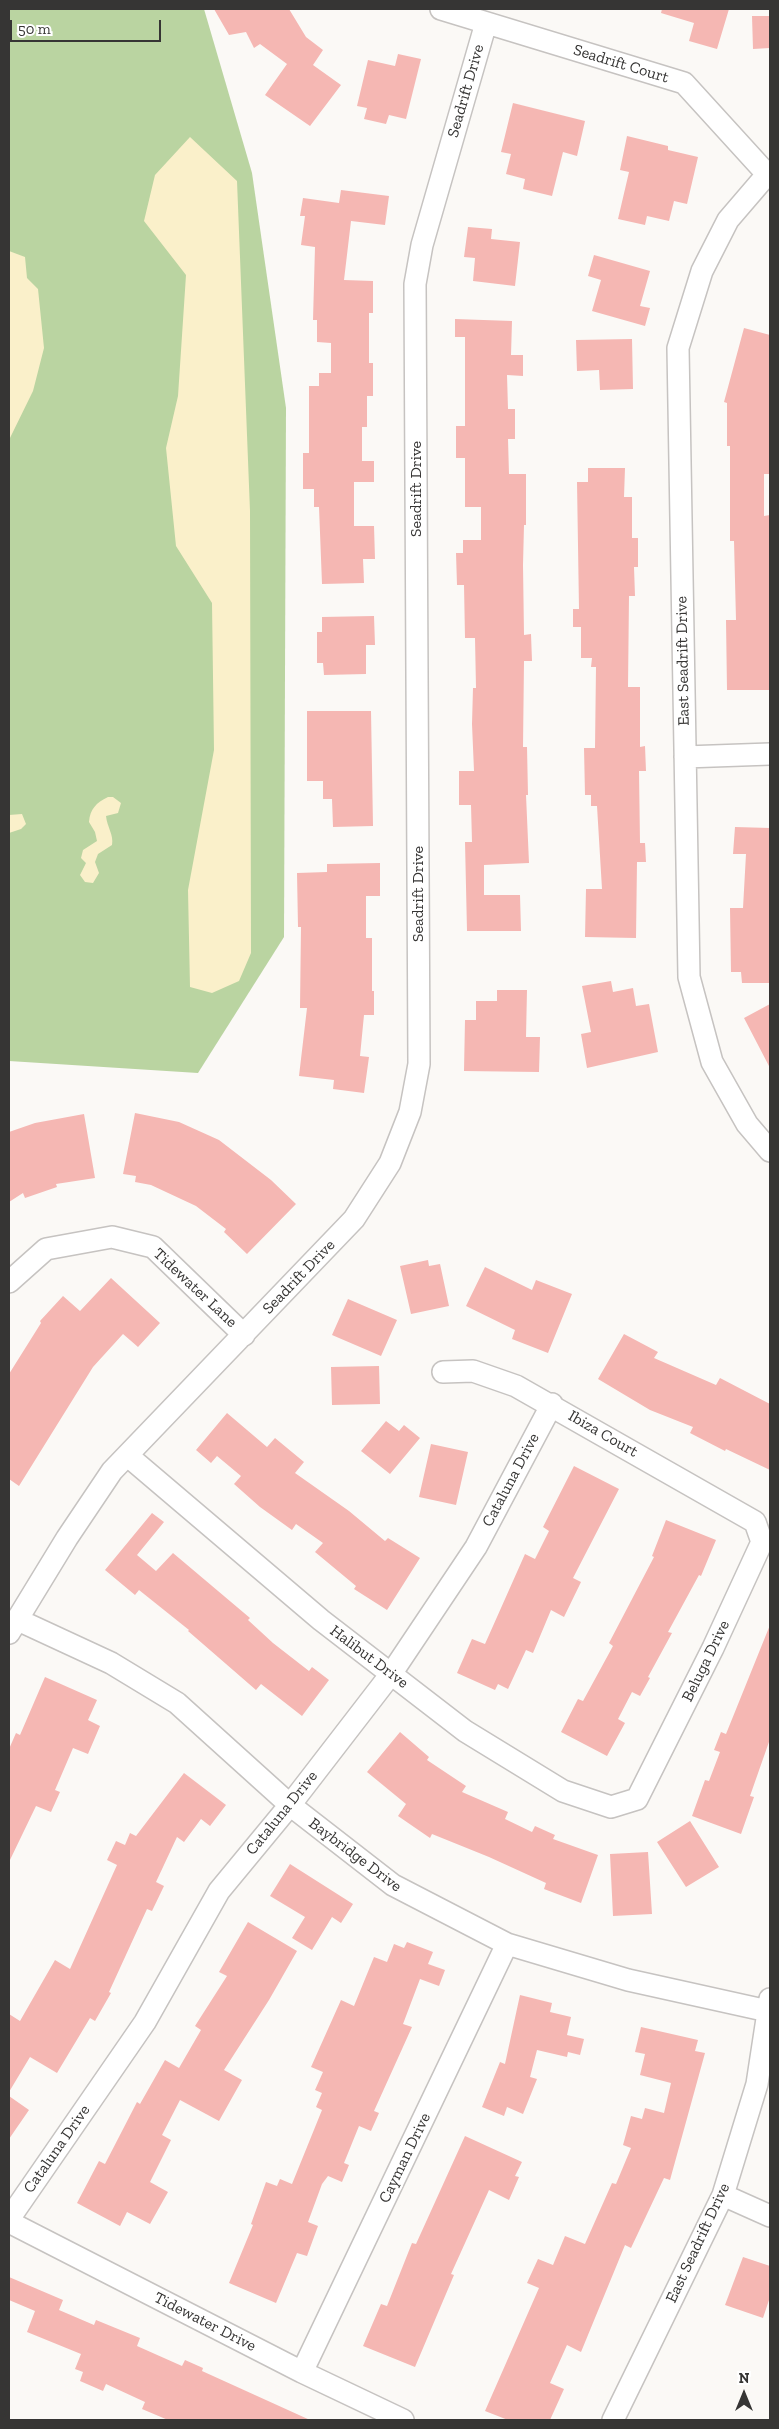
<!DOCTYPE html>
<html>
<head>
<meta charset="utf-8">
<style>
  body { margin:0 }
  #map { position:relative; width:779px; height:2429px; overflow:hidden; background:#fbf9f6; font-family:"Zilla Slab",serif }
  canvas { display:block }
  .frame { position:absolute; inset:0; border:10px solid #363534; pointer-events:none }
  .north { position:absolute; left:719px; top:2369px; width:50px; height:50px; -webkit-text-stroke:4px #fff; paint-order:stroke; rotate:0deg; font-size:14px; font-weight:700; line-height:20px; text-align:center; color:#363534 }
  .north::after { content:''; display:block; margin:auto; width:18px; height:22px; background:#363534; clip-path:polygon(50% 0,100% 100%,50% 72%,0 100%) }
  .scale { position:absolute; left:10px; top:20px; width:151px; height:22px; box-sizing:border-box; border:2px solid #363534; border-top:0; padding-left:6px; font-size:15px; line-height:18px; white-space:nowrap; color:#363534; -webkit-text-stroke:4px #fff; paint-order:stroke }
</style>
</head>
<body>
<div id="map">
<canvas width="779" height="2429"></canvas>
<div class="frame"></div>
<div class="north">N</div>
<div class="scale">50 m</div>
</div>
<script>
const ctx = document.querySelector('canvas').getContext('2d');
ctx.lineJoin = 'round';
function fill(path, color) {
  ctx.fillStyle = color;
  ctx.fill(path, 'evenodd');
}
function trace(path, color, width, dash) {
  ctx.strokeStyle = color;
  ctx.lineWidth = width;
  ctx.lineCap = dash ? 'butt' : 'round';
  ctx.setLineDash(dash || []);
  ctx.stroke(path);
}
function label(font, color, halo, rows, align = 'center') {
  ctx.font = font + ' "Zilla Slab",serif';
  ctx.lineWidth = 4.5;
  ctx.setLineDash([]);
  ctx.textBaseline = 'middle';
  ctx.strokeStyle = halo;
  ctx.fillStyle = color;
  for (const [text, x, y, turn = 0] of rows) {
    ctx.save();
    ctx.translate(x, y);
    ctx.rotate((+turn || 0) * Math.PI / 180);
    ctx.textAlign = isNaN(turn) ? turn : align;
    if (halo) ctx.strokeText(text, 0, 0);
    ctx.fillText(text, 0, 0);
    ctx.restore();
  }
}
const green = new Path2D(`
  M9,9H204L252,173L286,408L284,937L198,1073L9,1061Z`);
const sand = new Path2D(`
  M190,137L237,181L250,511L251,953L239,981L212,993L190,987L188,890L214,750L212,603L176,546L166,448L178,396L186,275L144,221L155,175Z
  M9,251L25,257L27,278L38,289L44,348L33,391L9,440Z
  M108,797H113L121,803L118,813L106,816C107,827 114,835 112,845L98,854L95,862L99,873L93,883L85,882L80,875L86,863L81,858L83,850L97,841L95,832L89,822C90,809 96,803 108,797Z
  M22,814L26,824L21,829L9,833V815Z`);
const building = new Path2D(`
  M214,9H289L306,37L323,50L313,65L341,85L310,126L265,95L287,64L260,44L254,48L246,32L229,35Z
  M662,9H729L717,49L689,41L694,23L661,13Z
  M752,16H770V48L753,49Z
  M398,54L421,59L406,119L389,115L386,124L364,119L367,108L357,106L368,60L395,66Z
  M513,103L585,121L577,156L563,152L552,196L523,189L525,179L506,174L511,154L501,152Z
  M627,136L668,146V150L698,157L687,204L674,201L669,221L647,216L645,225L618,219L629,172L620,170Z
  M341,190L389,196L385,225L351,221L344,280L373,281V313H369V363H373V396H367V427H362V461H374V482H354V526H374L375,559H363L364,583L322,584L319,507H314V489H303V453H309V386H319V373H331V343L317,342V320H313L315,247L301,245L305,216H300L303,198L339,203Z
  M468,227L492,229L491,239L520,242L515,286L473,281L475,258L464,257Z
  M594,255L650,271L640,306L650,308L645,326L592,311L601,280L588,276Z
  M455,319L512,321L511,355H523V376L507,375L508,409H515V439H508L509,474H526V525H524L523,565L524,635L531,634L532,661H524L523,747H527L528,795H526L529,863L484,865V895H520L521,931H467L465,842H472L471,805H459V771H474L472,724L473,688H476L475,638H465L464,585H457L456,553H463V540H481V507H465V458H456V426H465V337H455Z
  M744,328L770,335V474H764V516L770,515V690H727L726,620H736L734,541H730V446H727V403L724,402Z
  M632,339L633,389L600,390L599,370L577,371L576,340Z
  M588,468H625L624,497H632V538H638V567H634L635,596H629L628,687H640V747L645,746L646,771H639L640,843H645L646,862H637L636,938L585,937L586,889H602L597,806H591V795H585L584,748H595L596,667H591L592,658H581V627H573V609H579L577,482H588Z
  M374,616L375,645H366V674L324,675L323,663H317V632H322V617Z
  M307,711H371L373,826L333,827L332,799H323V781H307Z
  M735,827L770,828V983H742L741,972H731L730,908H743L746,854H733Z
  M380,863V896H366V938H372V991H374V1015H364L360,1056L369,1057L364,1093L333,1089L334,1080L299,1076L307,1008H300L301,927H298L297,873L327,872V864Z
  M611,981L613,992L633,988L636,1006L649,1004L658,1052L587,1068L581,1034L591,1032L582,986Z
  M497,990H527L526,1037H540L539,1072L464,1071L465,1020H476V1001H497Z
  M770,1004V1068L744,1018Z
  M135,1113L179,1122L219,1140L271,1180L296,1204L247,1254L224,1232L226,1229L196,1206L151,1185L135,1182L136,1176L123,1174Z
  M84,1114L95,1178L56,1184L57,1187L25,1198L23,1193L9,1202V1132L35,1123Z
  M428,1260L429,1266L440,1264L449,1306L411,1314L400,1266Z
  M485,1267L532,1290L536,1280L572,1294L548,1353L512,1339L515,1330L466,1306Z
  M111,1278L160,1323L138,1347L123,1334L93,1367L19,1486L9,1479V1374L41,1323L40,1321L63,1296L80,1311Z
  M348,1299L397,1320L381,1356L332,1335Z
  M624,1334L658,1352L654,1358L716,1385L720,1378L770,1404V1470L726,1449L725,1451L690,1433L693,1427L650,1410L598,1379Z
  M379,1366L380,1404L332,1405L331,1367Z
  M227,1413L267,1447L275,1438L304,1462L295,1473L349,1511L385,1541L388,1538L420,1558L387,1610L354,1589L356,1586L315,1552L323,1543L296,1524L292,1530L260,1507L234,1484L241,1476L217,1456L211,1463L196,1450Z
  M386,1421L399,1431L404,1425L420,1438L390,1474L361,1451Z
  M431,1444L468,1452L456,1505L419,1497Z
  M574,1466L619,1489L573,1578L581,1582L564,1617L551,1610L533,1653L526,1650L508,1689L498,1684L495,1690L457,1673L472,1639L485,1644L525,1554L535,1559L549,1531L543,1527Z
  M152,1513L164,1522L137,1555L156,1571L173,1553L250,1618L248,1620L273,1643L309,1671L312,1667L329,1680L302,1716L261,1684L256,1690L188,1631L189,1630L139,1590L135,1595L105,1570Z
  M666,1520L716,1540L701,1576L699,1575L668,1632L672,1633L648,1677L650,1678L640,1696L632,1692L618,1719L625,1723L607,1756L561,1732L578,1699L583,1701L613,1646L609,1643L654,1557L652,1556Z
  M770,1625V1739L750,1796L754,1797L741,1834L692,1816L705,1780L709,1781L720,1752L714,1750L721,1732L726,1734Z
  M45,1677L97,1700L88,1720L100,1726L88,1754L73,1748L55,1790L60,1792L51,1812L36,1806L9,1862V1749L16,1733L20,1735Z
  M400,1732L429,1757L427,1760L466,1786L462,1792L508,1812L505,1819L532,1832L535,1826L555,1835L553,1839L598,1855L581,1903L544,1889L546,1883L489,1857L432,1834L430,1838L398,1816L406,1804L367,1772Z
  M184,1773L226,1805L210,1826L201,1819L184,1842L177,1837L156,1882L164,1886L152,1911L147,1909L109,1992L111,1993L95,2021L90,2018L57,2073L30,2057L9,2092V2014L20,2021L55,1960L70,1969L117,1865L107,1860L116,1841L125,1845L130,1833L136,1836Z
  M690,1821L719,1867L686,1887L657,1842Z
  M648,1852L652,1914L613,1916L610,1854Z
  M290,1864L353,1904L341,1923L332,1917L312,1950L292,1938L305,1917L270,1896Z
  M248,1922L297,1951L269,2000L224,2070L242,2080L219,2121L180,2100L162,2135L171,2140L150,2182L168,2192L150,2224L127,2212L120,2226L77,2203L99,2161L105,2164L137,2102L140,2104L165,2060L179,2068L201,2030L195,2026L227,1976L219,1972Z
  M407,1942L433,1952L428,1964L445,1970L439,1986L420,1979L403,2024L412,2027L374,2111L379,2113L371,2131L359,2126L344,2163L349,2165L342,2182L328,2176L322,2184L308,2222L318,2226L307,2256L297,2253L276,2303L229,2283L253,2225L251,2224L266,2182L277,2186L280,2179L292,2184L322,2110L316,2107L322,2093L315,2090L323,2072L311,2067L341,2000L354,2006L374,1957L387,1962L394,1944L404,1948Z
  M520,1995L552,2003L550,2012L571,2017L567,2035L584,2039L580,2055L568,2052L567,2057L537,2050L530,2077L537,2079L523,2114L507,2107L504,2116L482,2107L500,2062L505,2064Z
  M641,2027L698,2040L695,2051L705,2053L670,2180L664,2178L631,2248L625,2245L581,2352L567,2345L550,2383L564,2389L550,2420H508L485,2411L539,2288L527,2283L538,2259L553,2265L565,2236L585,2244L612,2183L616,2184L631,2148L623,2145L631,2116L642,2119L645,2108L664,2113L671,2083L640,2075L645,2054L635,2052Z
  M9,2096L29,2110L9,2139Z
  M465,2136L522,2162L515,2176L519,2177L509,2200L489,2190L451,2274L454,2275L415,2367L363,2346L381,2304L387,2306L412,2243L416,2244Z
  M743,2257L770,2266V2297L763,2318L725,2305Z
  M9,2277L63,2300L59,2310L94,2325L96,2320L140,2338L137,2346L182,2366L185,2360L203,2368L202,2371L310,2420H168L142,2409L145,2402L106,2384L103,2391L80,2381L83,2372L75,2369L81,2354L27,2332L35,2311L9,2300Z`);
const minor = new Path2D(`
  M441,9L684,83L766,173
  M770,171L728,220L702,271L678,348L689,977L712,1062L747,1124L770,1151
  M685,757L770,754
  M9,1282L46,1249L112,1237L153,1247L244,1335
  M128,1456L321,1620L465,1731L563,1791L611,1807L637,1799L713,1648L762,1542L755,1522L516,1386L473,1371L443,1372
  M16,1619L111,1663L177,1703L290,1805L393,1885L507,1944L628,1980L768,2011
  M9,1633L67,1538L112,1471L354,1219L390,1163L410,1112L419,1064L415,284L422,245L486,23
  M723,2195L770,2216
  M9,2219L145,2022L219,1891L290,1805L391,1674L476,1547L552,1404
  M9,2222L302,2372L403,2420
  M302,2372L507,1944
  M613,2420L723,2195L757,2084L770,1999`);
const streetNames = [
  ["Seadrift Court",621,64,17],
  ["Seadrift Drive",466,91,-74],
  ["Seadrift Drive",416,489,-90],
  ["East Seadrift Drive",683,661,-91],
  ["Seadrift Drive",418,894,-90],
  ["Seadrift Drive",299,1277,-46],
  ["Tidewater Lane",195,1288,43],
  ["Ibiza Court",603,1434,30],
  ["Cataluna Drive",511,1480,-62],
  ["Halibut Drive",369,1657,37],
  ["Beluga Drive",706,1661,-64],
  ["Cataluna Drive",282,1813,-51],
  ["Baybridge Drive",355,1855,37],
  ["Cataluna Drive",57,2149,-55],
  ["Cayman Drive",405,2158,-64],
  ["East Seadrift Drive",698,2243,-65],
  ["Tidewater Drive",205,2322,27]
];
fill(green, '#bad4a1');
fill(sand, '#faf0ca');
fill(building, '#f5b7b3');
trace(minor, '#c6c3c1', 24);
trace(minor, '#fff', 21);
label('16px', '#363534', '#fff', streetNames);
</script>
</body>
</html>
